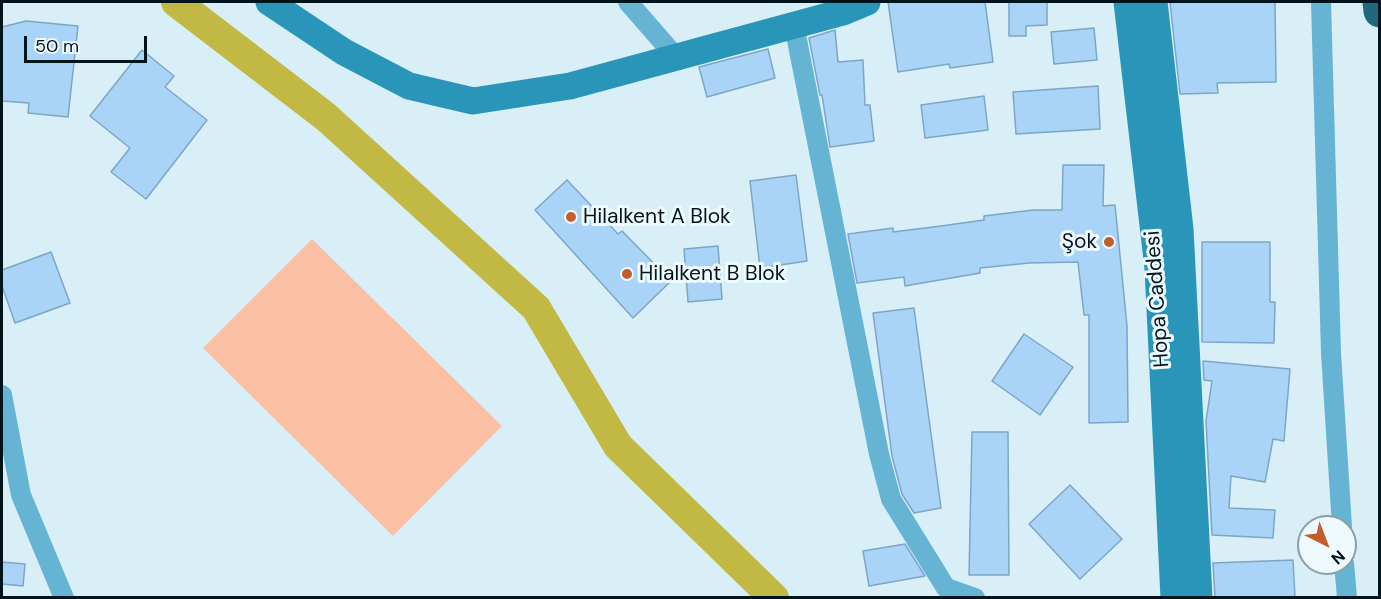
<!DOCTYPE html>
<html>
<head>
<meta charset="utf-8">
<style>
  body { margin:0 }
  #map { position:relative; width:1381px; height:599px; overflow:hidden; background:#d8eff8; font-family:"DM Sans",sans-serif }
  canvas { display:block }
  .frame { position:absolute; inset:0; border:3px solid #00141c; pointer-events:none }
  .north { position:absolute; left:1297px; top:515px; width:60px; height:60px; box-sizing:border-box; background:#effaff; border:2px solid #8f9ea4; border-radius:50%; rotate:138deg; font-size:16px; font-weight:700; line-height:24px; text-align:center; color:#00141c }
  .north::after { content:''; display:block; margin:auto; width:21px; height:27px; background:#c25e29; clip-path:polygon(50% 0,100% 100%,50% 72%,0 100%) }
  .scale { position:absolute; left:24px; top:36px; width:123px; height:27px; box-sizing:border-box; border:3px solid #00141c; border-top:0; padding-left:8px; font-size:18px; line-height:21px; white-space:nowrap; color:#00141c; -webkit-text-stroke:4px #effaff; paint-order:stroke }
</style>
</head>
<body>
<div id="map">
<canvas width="1381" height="599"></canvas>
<div class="frame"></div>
<div class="north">N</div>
<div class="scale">50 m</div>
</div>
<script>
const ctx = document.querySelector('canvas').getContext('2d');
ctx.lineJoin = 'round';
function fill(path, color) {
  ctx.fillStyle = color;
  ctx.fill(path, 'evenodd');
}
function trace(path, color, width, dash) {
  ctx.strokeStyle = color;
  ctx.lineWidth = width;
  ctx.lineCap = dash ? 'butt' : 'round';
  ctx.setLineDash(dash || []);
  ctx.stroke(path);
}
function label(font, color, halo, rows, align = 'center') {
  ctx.font = font + ' "DM Sans",sans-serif';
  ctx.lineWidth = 6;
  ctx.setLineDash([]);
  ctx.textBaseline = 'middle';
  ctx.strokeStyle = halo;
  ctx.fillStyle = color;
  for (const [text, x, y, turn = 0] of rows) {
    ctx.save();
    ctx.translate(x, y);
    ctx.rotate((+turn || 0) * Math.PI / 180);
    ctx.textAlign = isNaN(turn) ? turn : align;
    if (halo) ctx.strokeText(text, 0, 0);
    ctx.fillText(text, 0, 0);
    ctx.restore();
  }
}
const green = new Path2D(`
  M312,239L502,426L393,536L203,348Z`);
const river = new Path2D(`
  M176,2L326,117L536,308L618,446L774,598`);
const building = new Path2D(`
  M888,2H985L993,62L950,68L949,64L898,72Z
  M1009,2H1047V25L1026,26V36H1009Z
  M1170,2H1275L1276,82L1217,83L1218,93L1180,94Z
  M26,21L78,26L68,117L28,113L29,103L2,101V27Z
  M1094,28L1097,60L1054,64L1051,32Z
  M835,30L838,62L863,60L865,105H870L874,141L830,147L822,95H820L809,38Z
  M768,49L775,78L707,97L699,67Z
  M142,50L174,76L165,87L207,120L146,199L111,172L130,148L90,116Z
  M1098,86L1100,129L1016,134L1013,92Z
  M984,96L988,130L925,138L921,105Z
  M1063,165H1104L1103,206L1115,205L1127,326L1128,422L1089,423V315H1084L1078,262L1029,263L980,268V273L905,286L904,277L857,283L848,234L893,228V232L941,226L984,220V216L1033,210H1062Z
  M796,175L807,261L760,268L750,181Z
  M567,180L618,234L622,231L671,281L633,318L535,210Z
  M1202,242H1270V302H1275L1274,343L1202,342Z
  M718,246L722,299L688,302L684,249Z
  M51,252L70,303L15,323L2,286V270Z
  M914,308L941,508L914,513L902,494L892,456L873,313Z
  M1024,334L1073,367L1040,415L992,381Z
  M1203,361L1290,369L1284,441L1273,439L1265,482L1231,476L1229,508L1275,510L1273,538L1212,535L1206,421L1212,381L1204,380Z
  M972,432H1008L1009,575H969Z
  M1070,485L1122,539L1080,579L1029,524Z
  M905,544L925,576L869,586L863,551Z
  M1293,560L1295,597H1215L1213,563Z
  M2,562L25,564L23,586L2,584Z`);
const street = new Path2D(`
  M628,2L675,56
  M1321,2L1331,353L1342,527
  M794,25L879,454L891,499L946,588L975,598
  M2,395L21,495L64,598
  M1344,563L1347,598`);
const secondary = new Path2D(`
  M269,2L344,52L409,86L473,101L570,86L843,12L867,2
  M1127,2L1158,268L1174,598
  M1154,2L1180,229L1199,598`);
const highway = new Path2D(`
  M1379,2L1380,11`);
const markers = [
  [571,217,6,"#c25e29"],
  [1109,242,6,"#c25e29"],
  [627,274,6,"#c25e29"]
];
const poiNames = [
  ["Hilalkent A Blok",583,217],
  ["Şok",1097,242,"right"],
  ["Hilalkent B Blok",639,274]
];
const streetNames = [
  ["Hopa Caddesi",1158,299,-94]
];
fill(green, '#fbbfa4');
trace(river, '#c1b943', 30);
fill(building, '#a9d3f7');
trace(building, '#7da5c8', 1.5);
trace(street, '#66b4d3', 20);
trace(secondary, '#2995b9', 27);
trace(highway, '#206780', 33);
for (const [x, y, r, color] of markers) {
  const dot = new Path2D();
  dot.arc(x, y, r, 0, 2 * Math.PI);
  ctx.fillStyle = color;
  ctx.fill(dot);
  trace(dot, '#effaff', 2);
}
label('21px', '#00141c', '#effaff', poiNames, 'left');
label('21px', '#00141c', '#effaff', streetNames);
</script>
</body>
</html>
